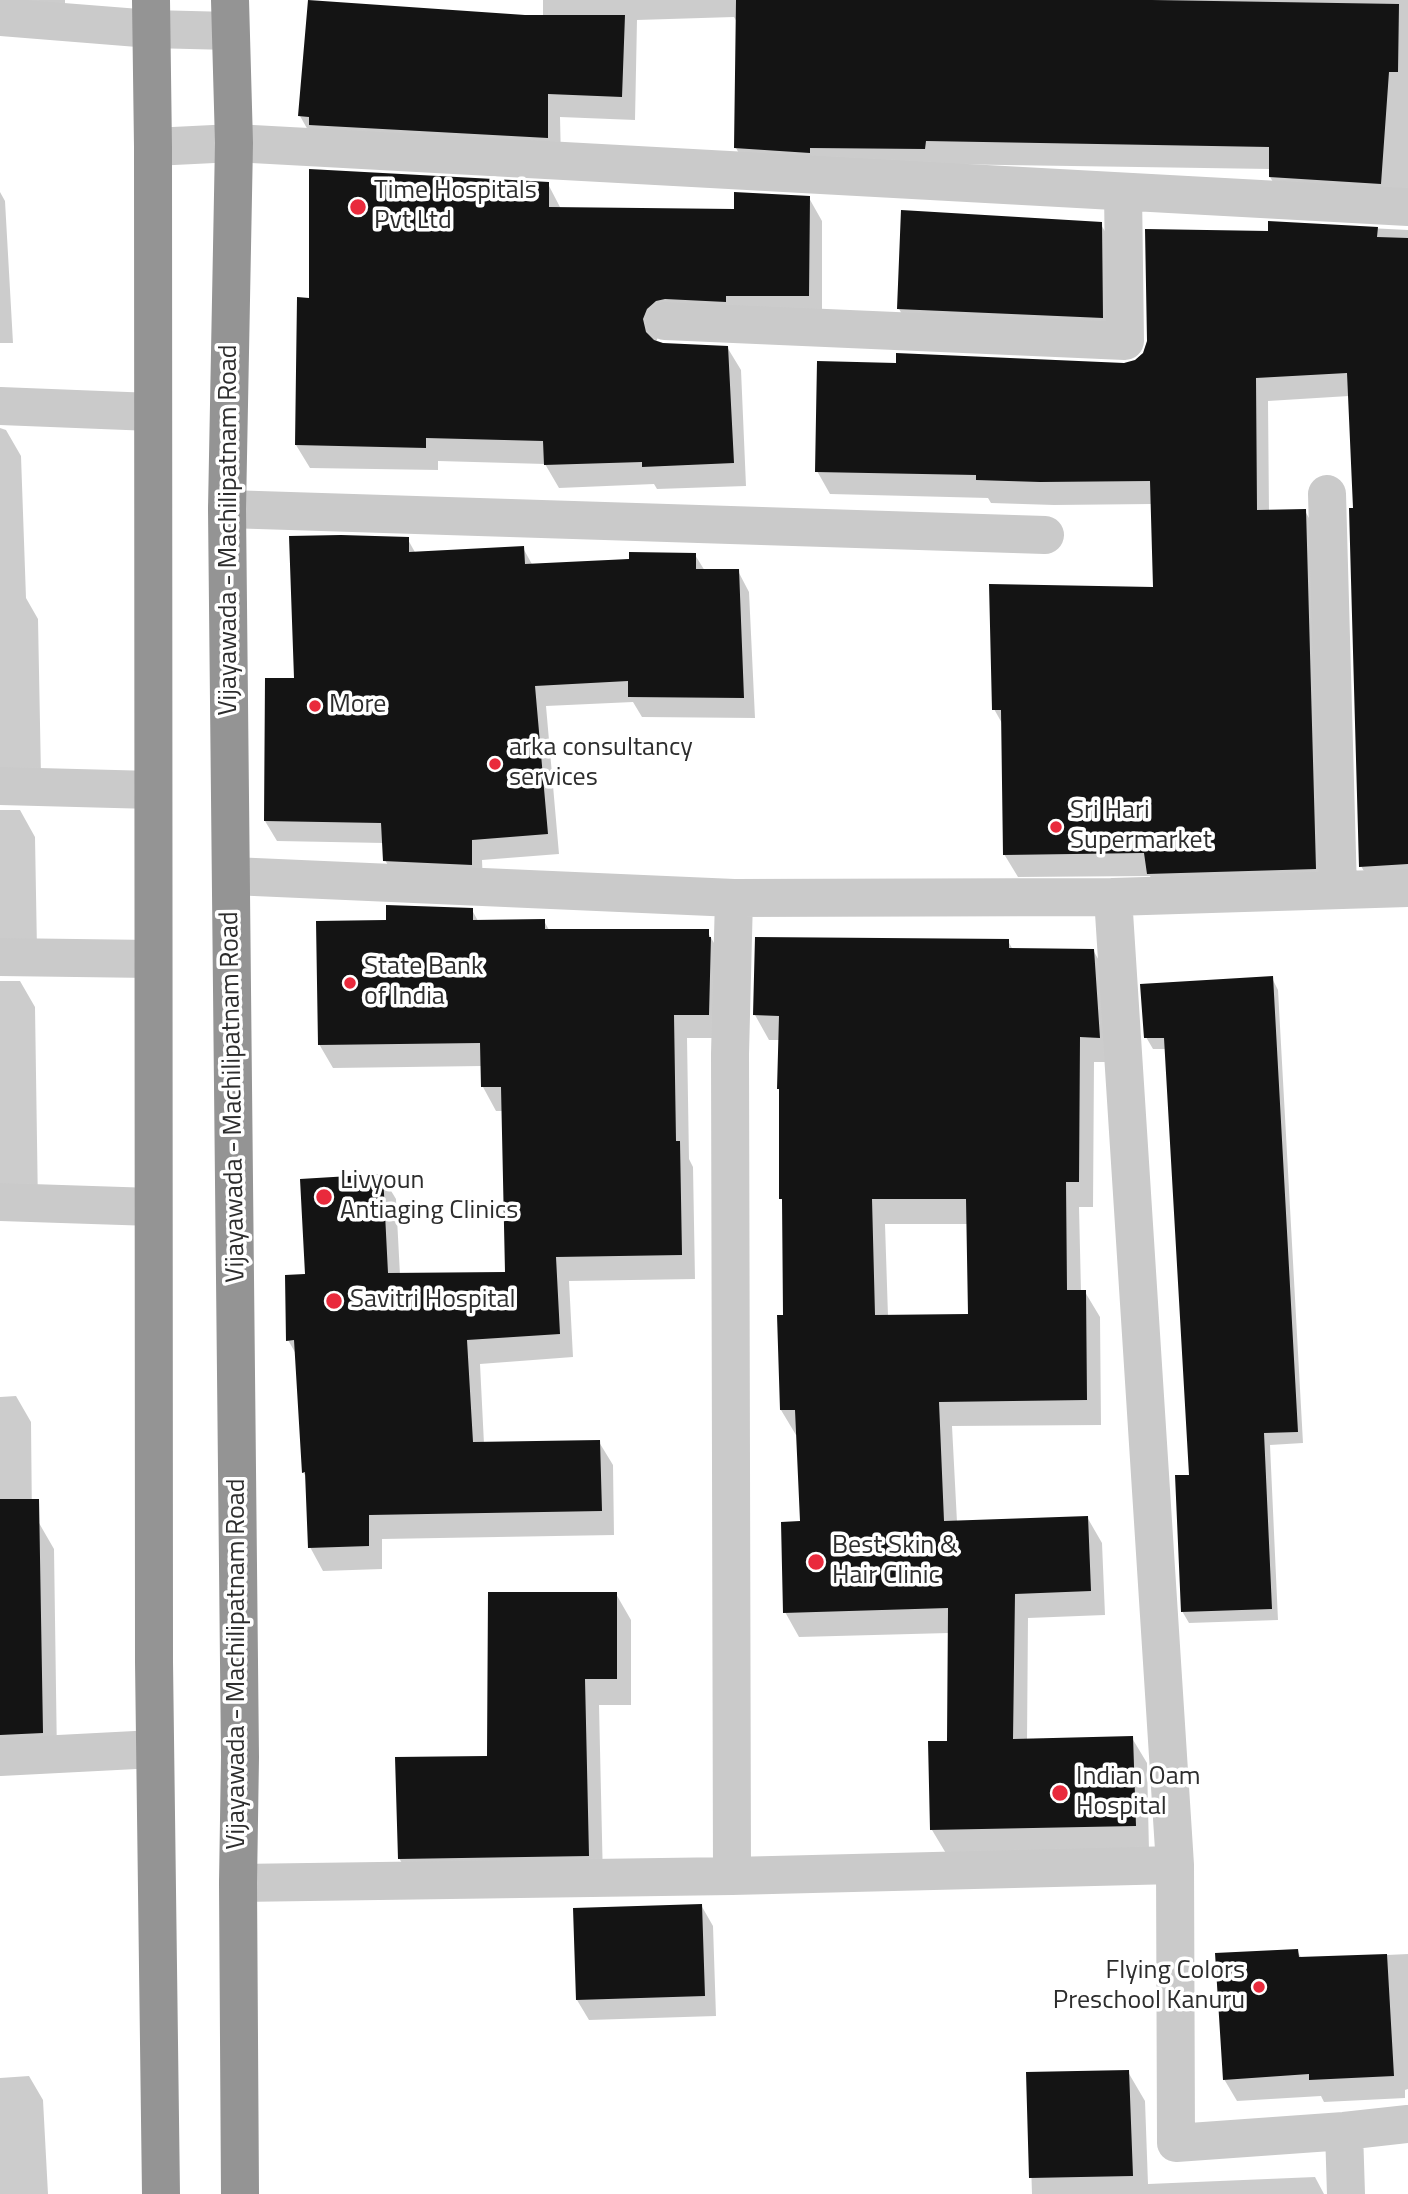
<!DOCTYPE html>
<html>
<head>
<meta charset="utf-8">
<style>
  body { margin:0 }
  canvas { display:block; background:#fff }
</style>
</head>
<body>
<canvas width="1408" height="2194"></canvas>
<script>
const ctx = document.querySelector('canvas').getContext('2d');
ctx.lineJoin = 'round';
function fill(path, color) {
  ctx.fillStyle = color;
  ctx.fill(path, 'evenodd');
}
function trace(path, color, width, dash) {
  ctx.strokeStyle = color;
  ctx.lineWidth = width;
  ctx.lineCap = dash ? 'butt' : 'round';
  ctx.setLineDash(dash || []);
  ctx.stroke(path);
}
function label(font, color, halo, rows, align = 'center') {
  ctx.font = font + ' "Titillium Web",sans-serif';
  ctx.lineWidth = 7;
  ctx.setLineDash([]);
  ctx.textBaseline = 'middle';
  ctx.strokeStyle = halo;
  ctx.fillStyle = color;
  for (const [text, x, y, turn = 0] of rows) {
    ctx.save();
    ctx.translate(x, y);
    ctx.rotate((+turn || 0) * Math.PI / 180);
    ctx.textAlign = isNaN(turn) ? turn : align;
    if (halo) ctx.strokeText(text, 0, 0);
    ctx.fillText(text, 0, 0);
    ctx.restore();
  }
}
const shadow = new Path2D(`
  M0,0H65V17Z
  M543,0H1408V207L1284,200L1270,177V169L938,164L749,171L736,148L738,24L734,17L637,20L635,120L560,117L561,161L313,139L300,116L543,18Z
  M548,184L561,209L735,211L809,198L822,221V319L660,332L656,342L663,344L727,347L741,370L746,486L657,489L654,484L559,488L545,464L438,461V470L310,468L296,445L311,299Z
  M0,192L5,201L13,343H0Z
  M1100,223L1112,243L1113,338L911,329L899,309Z
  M1270,223L1408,230V889H1374L1361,866L1355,509L1349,396L1268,401L1269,512L1305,511L1318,534L1328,892L1162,897L1150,876L1018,877L1004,854L1003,725L994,709L1154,589L1152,504L1054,505L991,503L988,498L830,494L817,471L1136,362L1270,233Z
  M0,428L6,430L21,456L26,598L38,619L41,776L0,797Z
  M407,538L416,554L523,548L533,566L695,555L705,571H738L749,592L755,718L642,717L633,702L546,706L559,854L482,860L483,885L397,881L385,860L384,843L277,841L265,821L296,680Z
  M0,810H20L35,837L37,950L0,968Z
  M472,910L478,921H544L549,930L707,931L721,955L722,1038H687L689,1159L693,1167L695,1279L569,1281L573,1357L480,1364L484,1444L599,1442L613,1465L614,1535L382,1539V1569L323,1571L310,1547L307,1478L303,1472L296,1354L288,1340L307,1276L382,1176L396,1199L400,1275L506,1274L503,1111H496L483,1087L482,1066L333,1068L319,1044L388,921Z
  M1008,941L1013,950H1093L1108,976L1113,1062H1094L1093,1207H1079L1081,1292H1085L1100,1317L1101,1425L952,1426L957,1522L1087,1517L1102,1543L1105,1615L1028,1618L1027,1741L1132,1738L1147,1763L1149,1851L947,1855L932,1830L949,1742V1633L799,1637L785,1612L801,1523L798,1435H796L781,1410L785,1317L784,1203L781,1198L780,1040H769L755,1015ZM885,1224H968L969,1315L888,1316Z
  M1272,978L1278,990L1303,1443L1270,1445L1278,1620L1189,1623L1182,1611L1191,1476L1167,1049H1153L1146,1037Z
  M0,981H20L35,1007L38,1207L0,1208Z
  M16,1396L31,1422L32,1523H39L54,1549L57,1758L0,1767V1397Z
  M616,1594L631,1620V1705H599L603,1881L414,1884L399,1858L488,1758Z
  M701,1905L713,1926L716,2016L589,2020L577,2000Z
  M1297,1951L1302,1959L1408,1954V2089L1405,2090V2098L1324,2102L1321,2096L1237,2101L1224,2079Z
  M1128,2072L1145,2101L1148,2184L1315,2177L1324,2194H1032L1028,2073Z
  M29,2076L43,2100L48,2194H0V2078Z`);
const building = new Path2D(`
  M308,0L525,15H625L622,97L548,94V138L309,125V117L298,116Z
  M736,0H1152L1399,4L1398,72H1389L1381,184L1269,177V147L926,141L925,149L810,148V153L734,148Z
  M309,169L549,182V207L734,209V192L810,196L809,296H726V302L665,299L656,301L647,309L643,319L646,332L654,340L663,343L728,346L734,463L642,467V462L544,465L543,441L426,438V448L295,445L297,297L309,298Z
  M901,210L1102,222L1103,318L897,309Z
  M1268,221L1378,227L1377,237L1408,238V864L1359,867L1349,508H1353L1347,373L1256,378L1257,510L1306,509L1316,869L1147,874L1144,853L1003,855L1001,710H992L989,584L1153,587L1150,481L1040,482L976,480V475L815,472L817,361L896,363V353L1124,363L1135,360L1143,353L1147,341L1145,229L1268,231Z
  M341,535L409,537V552L524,546L525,564L629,559V552L696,553V569H739L744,698L628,697V681L535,686L548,834L472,840V865L383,861L381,823L264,821L265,678H294L289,536Z
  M386,905L473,908V920L545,919V929H709V937H711L709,1015H674L676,1141H680L682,1255L556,1257L560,1334L467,1340L473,1442L600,1440L602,1511L369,1515V1546L308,1548L305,1472L302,1473L294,1340L286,1341L285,1275L305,1274L300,1179L383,1174L388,1273L505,1272L501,1087H481L480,1043L318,1045L316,921L386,920Z
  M755,937L1009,939V948L1094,949L1100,1038L1080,1037L1079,1182H1066L1067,1290H1086L1087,1400L939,1402L944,1521L1088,1516L1091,1591L1015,1594L1013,1739L1133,1736L1136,1826L930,1830L928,1741H947L948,1608L783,1613L781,1522L800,1521L795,1410H780L777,1315H783L782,1199H779V1089H777L779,1016L753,1015ZM872,1199H966L968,1314L875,1315Z
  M1273,976L1298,1432L1264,1433L1272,1609L1181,1612L1175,1475H1189L1164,1038H1144L1140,984Z
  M0,1499H39L43,1733L0,1735Z
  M488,1592H617V1679H585L589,1856L398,1859L395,1757L487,1756Z
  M702,1904L705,1996L576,2000L573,1908Z
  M1298,1949L1299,1957L1387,1954L1394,2076L1309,2080V2074L1223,2080L1215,1953Z
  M1129,2070L1133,2176L1029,2178L1026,2072Z`);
const minor = new Path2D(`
  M0,17L151,29L230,31
  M153,147L234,143L1408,207
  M665,321L1125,341L1123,192
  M0,406L152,412
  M1327,494L1338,890
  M227,509L1045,535
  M0,786L153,790
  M232,876L734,898L1113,897L1408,888
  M1113,897L1175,1865L1176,2143L1344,2131L1408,2124
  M0,957L152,959
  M0,1202L153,1207
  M0,1757L155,1749
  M732,1876L730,1054L734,898
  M238,1883L732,1876L1175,1865
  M1344,2131L1346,2194`);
const highway = new Path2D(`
  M151,0L153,147L154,1662L161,2194
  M230,0L234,143L227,509L240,1757L238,1883L240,2194`);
const markers = [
  [358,207,9,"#e92a3c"],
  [315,706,7,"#e92a3c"],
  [495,764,7,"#e92a3c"],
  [1056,827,7,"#e92a3c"],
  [350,983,7,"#e92a3c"],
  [324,1197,9,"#e92a3c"],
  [334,1301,9,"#e92a3c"],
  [816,1562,9,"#e92a3c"],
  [1060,1793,9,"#e92a3c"],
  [1259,1987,7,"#e92a3c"]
];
const poiNames = [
  ["Time Hospitals",374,192],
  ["Pvt Ltd",374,222],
  ["More",329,706],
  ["arka consultancy",509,749],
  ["services",509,779],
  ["Sri Hari",1070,812],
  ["Supermarket",1070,842],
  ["State Bank",364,968],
  ["of India",364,998],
  ["Livyoun",340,1182],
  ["Antiaging Clinics",340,1212],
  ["Savitri Hospital",350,1301],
  ["Best Skin &",832,1547],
  ["Hair Clinic",832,1577],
  ["Indian Oam",1076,1778],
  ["Hospital",1076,1808],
  ["Flying Colors",1245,1972,"right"],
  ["Preschool Kanuru",1245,2002,"right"]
];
const streetNames = [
  ["Vijayawada - Machilipatnam Road",230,530,-90],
  ["Vijayawada - Machilipatnam Road",234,1097,-91],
  ["Vijayawada - Machilipatnam Road",238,1664,-90]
];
fill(shadow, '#0003');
fill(building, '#141414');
trace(minor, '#cacaca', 38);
trace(highway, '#949494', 38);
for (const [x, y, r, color] of markers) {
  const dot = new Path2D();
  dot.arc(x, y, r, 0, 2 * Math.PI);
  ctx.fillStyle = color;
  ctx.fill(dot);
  trace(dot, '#fff', 2.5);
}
label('26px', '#2d2d2d', '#fff', poiNames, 'left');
label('26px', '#2d2d2d', '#fff', streetNames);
</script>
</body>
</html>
